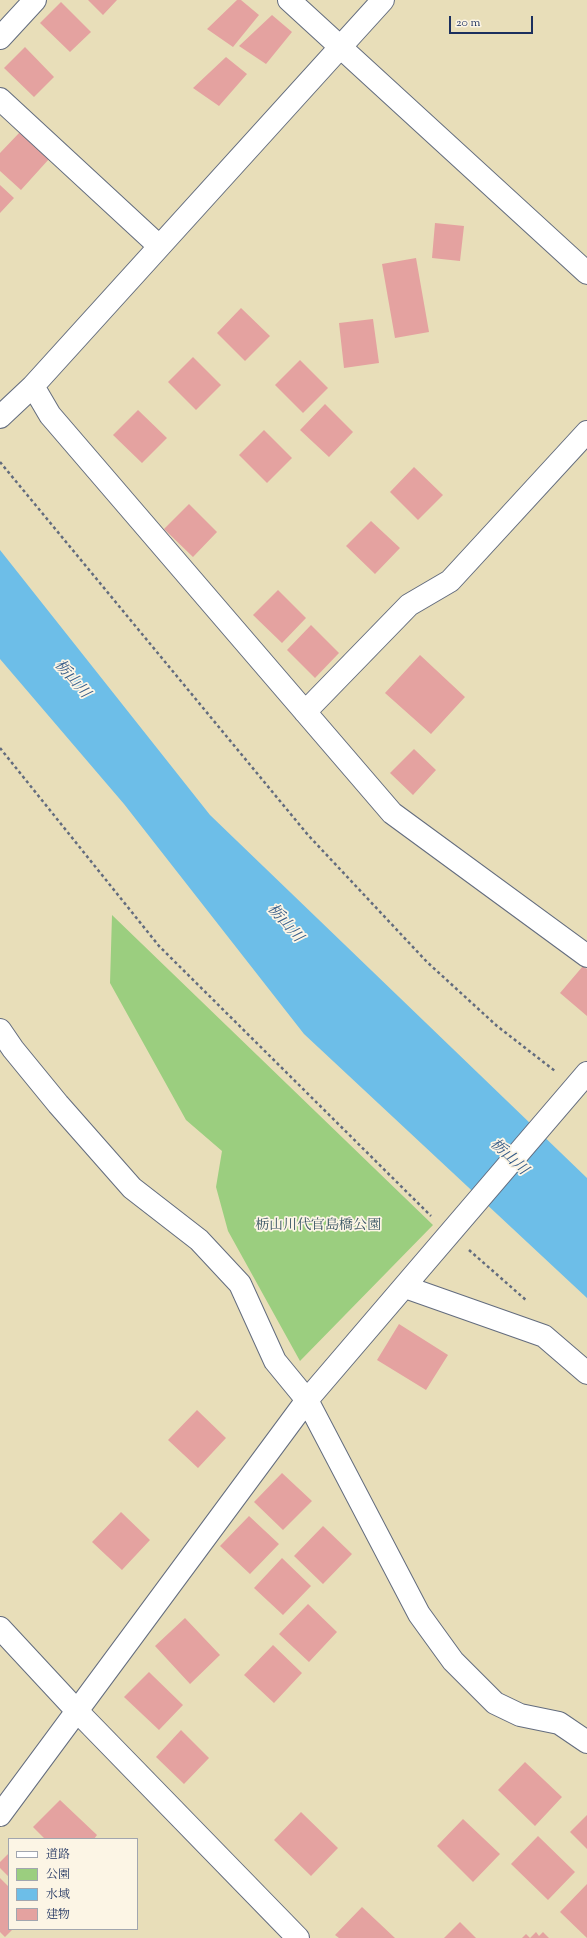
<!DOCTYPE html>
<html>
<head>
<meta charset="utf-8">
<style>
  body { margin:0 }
  #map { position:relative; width:587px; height:1938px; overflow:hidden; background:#e8deb9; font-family:"Sorts Mill Goudy","Noto Serif JP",serif }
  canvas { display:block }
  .legend { position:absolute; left:8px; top:1838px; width:130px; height:92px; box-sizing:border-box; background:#fcf5e5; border:1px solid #a2a6af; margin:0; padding:5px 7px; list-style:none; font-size:12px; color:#1b2f5e }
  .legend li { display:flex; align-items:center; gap:8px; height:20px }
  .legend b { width:20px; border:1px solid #a2a6af }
  .scale { position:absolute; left:449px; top:16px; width:84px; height:18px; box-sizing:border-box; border:2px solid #1b2f5e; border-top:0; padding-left:5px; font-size:12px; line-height:14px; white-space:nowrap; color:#1b2f5e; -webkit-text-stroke:3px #fcf5e5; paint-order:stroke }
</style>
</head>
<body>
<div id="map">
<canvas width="587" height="1938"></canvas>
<ul class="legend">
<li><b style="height:5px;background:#fff"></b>道路</li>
<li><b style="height:11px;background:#9bce7f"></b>公園</li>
<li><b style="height:11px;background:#6dbee8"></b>水域</li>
<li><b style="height:11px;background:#e4a2a0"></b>建物</li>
</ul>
<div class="scale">20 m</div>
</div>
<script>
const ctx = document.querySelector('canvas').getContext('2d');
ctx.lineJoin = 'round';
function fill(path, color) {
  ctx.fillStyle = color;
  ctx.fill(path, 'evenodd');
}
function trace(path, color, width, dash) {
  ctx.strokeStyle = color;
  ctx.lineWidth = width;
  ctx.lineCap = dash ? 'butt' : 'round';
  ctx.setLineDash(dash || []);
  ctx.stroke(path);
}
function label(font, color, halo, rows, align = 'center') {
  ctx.font = font + ' "Sorts Mill Goudy","Noto Serif JP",serif';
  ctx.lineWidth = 3.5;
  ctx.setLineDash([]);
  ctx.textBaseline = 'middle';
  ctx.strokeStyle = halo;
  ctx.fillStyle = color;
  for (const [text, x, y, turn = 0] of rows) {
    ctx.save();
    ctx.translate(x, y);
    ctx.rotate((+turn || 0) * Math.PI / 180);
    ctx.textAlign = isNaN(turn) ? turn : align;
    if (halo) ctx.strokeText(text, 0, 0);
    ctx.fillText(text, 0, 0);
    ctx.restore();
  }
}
const green = new Path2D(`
  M112,915L433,1225L300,1361L228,1231L216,1187L222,1151L186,1120L110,983Z`);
const water = new Path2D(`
  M0,550L210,815L587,1178V1298L304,1034L124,804L0,659Z`);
const building = new Path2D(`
  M88,0H117L103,15Z
  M237,0H241L259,15L233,47L207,29Z
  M61,2L91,32L70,52L40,23Z
  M272,15L292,32L266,64L239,46Z
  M25,47L54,77L34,97L4,68Z
  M226,57L247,74L219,106L193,88Z
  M20,132L49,159L21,190L0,171V153Z
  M0,185L14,198L0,213Z
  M435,223L464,226L460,261L432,258Z
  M416,258L429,332L395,338L382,264Z
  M241,308L270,336L245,361L217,333Z
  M373,319L379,363L344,368L339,323Z
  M193,357L221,385L196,410L168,382Z
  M300,360L328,388L303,413L275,385Z
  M325,404L353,432L329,457L300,430Z
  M138,410L167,438L142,463L113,435Z
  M264,430L292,458L267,483L239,455Z
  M414,467L443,495L418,520L390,492Z
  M189,504L217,532L193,557L164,529Z
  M371,521L400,548L375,574L346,546Z
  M278,590L306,618L282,643L253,615Z
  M311,625L339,653L315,678L287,650Z
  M420,655L465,697L431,734L385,693Z
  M414,749L436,770L413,795L390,773Z
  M583,966L587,969V1016L560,993Z
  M399,1324L448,1355L426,1390L377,1360Z
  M197,1410L226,1438L198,1468L168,1440Z
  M282,1473L312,1501L283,1530L254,1502Z
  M121,1512L150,1540L122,1570L92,1542Z
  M249,1516L279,1544L250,1574L220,1546Z
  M323,1526L352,1554L323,1584L294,1556Z
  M282,1558L311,1586L283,1615L254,1588Z
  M308,1604L337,1632L309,1662L279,1634Z
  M185,1618L220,1655L190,1684L155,1646Z
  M273,1645L302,1673L274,1703L244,1675Z
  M149,1672L183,1705L159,1730L124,1697Z
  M181,1730L209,1758L184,1784L156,1757Z
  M525,1762L562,1797L535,1826L498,1790Z
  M60,1800L97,1835L94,1839H45L33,1827Z
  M301,1812L338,1848L311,1876L274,1840Z
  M587,1815V1849L570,1832Z
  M463,1819L500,1854L473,1882L437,1846Z
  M538,1836L575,1872L548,1900L511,1864Z
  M9,1853V1877L0,1868V1862Z
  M0,1878L9,1887V1929H13L5,1937L0,1932Z
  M587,1884V1938L560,1912Z
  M362,1907L395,1938H339L335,1935Z
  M460,1922L476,1938H444Z
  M536,1932L539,1936L543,1932L549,1938H522L526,1934L530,1938Z`);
const path = new Path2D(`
  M0,462L308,835L427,962L497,1026L555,1071
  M0,748L159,946L431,1216
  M469,1250L527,1301`);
const minor = new Path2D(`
  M289,0L587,273
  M383,0L33,386L50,415L392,813L587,956
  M0,38L35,0
  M0,99L159,246
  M0,417L33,386
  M305,712L409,605L450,581L587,432
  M0,1030L13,1049L58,1104L132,1188L199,1240L240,1284L275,1361L307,1400L419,1614L453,1661L495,1703L520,1715L559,1723L587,1742
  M405,1287L544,1336L587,1373
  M0,1628L78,1712L298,1938
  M0,1815L307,1400L587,1073`);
const parkNames = [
  ["栃山川代官島橋公園",318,1227]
];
const waterNames = [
  ["栃山川",71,680,49],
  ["栃山川",284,924,49],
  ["栃山川",508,1158,43]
];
fill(green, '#9bce7f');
fill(water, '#6dbee8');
fill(building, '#e4a2a0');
trace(minor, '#636c7e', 24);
trace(path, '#636c7e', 2.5, [3, 3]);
trace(minor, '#fff', 22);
label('14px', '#3b5766', '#fcf5e5', parkNames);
label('italic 15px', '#345a87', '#fcf5e5', waterNames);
</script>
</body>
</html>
